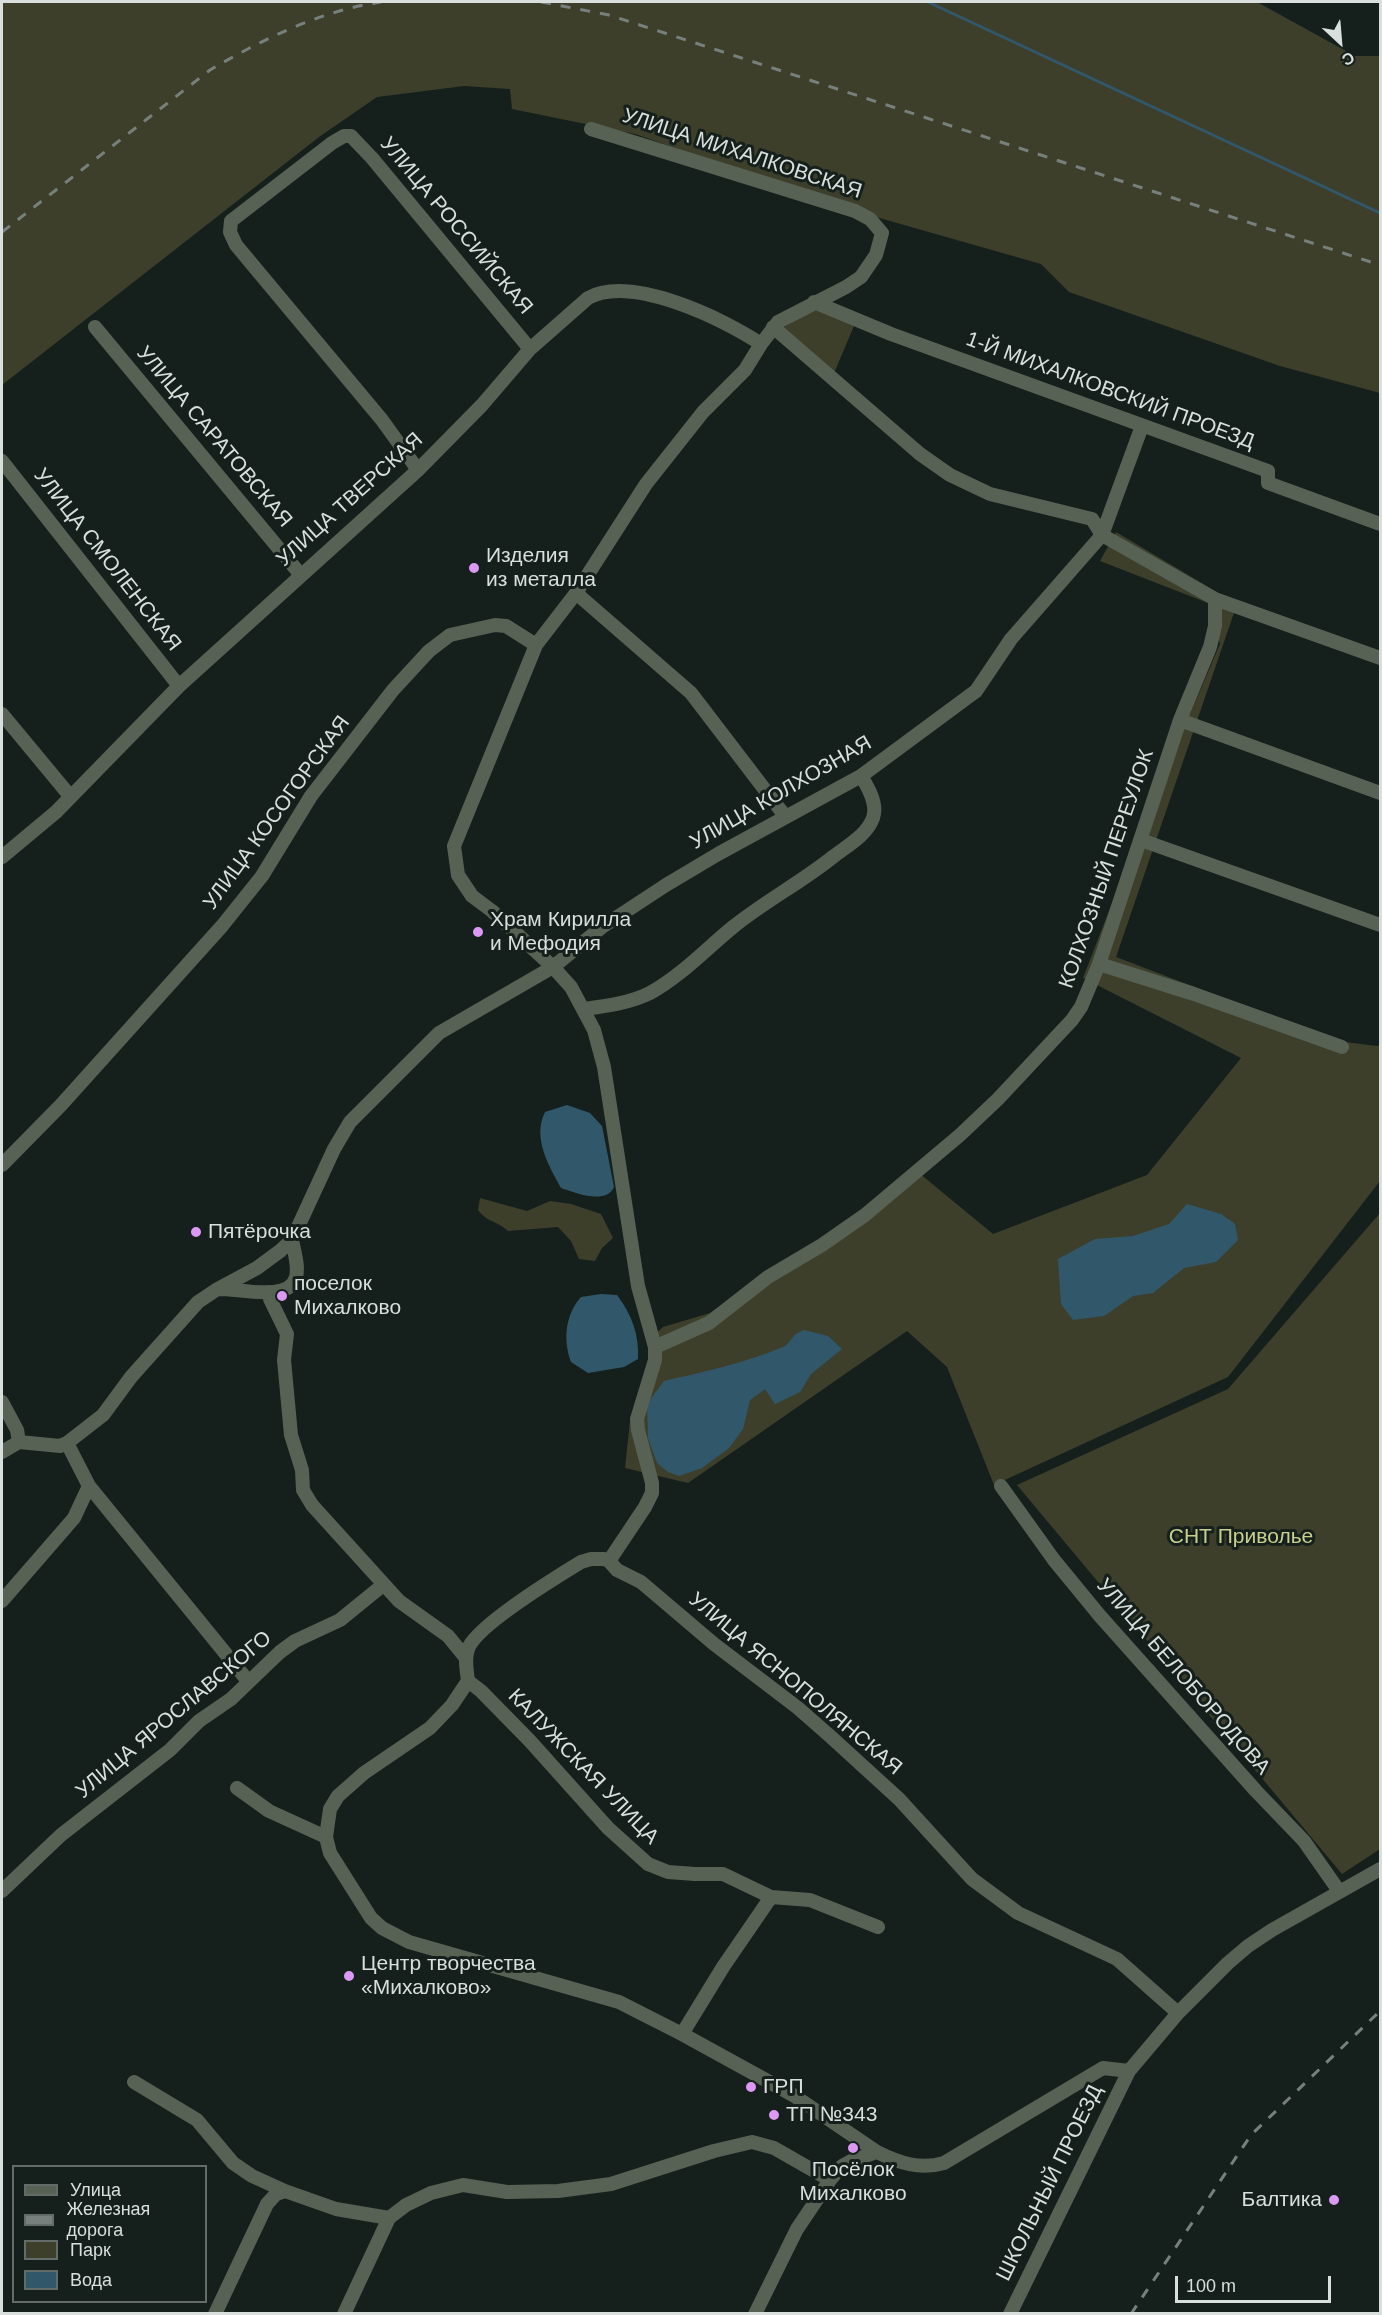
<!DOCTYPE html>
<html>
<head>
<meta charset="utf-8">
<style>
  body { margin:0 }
  #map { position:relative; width:1382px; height:2315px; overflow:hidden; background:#15201c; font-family:Helvetica,sans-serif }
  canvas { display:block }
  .frame { position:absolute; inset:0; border:3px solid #d8dfdc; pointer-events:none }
  .legend { position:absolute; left:12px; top:2165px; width:195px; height:138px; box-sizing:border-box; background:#15201c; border:2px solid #636c69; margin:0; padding:8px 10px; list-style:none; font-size:18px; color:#d8dfdc }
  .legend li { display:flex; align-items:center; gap:12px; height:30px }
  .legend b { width:30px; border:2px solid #636c69 }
  .north { position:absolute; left:1310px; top:12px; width:60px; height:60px; -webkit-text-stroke:4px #15201c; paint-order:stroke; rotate:154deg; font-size:16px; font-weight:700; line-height:24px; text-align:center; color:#d8dfdc }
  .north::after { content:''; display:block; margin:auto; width:21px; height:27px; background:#d8dfdc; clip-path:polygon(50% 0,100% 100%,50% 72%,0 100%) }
  .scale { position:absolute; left:1175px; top:2276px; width:156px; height:27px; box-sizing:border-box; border:3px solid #d8dfdc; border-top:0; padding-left:8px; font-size:18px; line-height:21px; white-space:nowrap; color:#d8dfdc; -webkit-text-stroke:4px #15201c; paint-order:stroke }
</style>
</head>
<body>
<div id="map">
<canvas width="1382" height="2315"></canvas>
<div class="frame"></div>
<ul class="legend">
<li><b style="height:8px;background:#576255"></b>Улица</li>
<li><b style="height:8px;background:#77807d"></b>Железная дорога</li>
<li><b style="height:16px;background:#3d3f2b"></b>Парк</li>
<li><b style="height:16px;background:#31586a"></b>Вода</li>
</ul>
<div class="north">С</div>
<div class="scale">100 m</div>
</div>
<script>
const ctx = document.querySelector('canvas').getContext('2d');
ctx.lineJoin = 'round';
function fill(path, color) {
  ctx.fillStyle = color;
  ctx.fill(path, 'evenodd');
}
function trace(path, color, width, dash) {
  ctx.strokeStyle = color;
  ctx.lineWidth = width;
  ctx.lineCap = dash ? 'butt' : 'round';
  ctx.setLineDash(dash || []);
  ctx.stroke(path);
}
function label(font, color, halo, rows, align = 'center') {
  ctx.font = font + ' Helvetica,sans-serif';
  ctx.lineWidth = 6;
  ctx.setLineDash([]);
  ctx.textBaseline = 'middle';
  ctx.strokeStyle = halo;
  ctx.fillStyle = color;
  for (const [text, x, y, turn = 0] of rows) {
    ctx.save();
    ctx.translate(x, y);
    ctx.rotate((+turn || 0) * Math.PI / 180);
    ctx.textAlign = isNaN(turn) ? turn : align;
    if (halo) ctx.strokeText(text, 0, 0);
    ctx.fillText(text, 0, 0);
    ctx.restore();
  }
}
const green = new Path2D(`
  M2,2H1257L1355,56H1380V393L1280,366L1069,292L1041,264L869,215L635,134L512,109L510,89L464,86L377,97L319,137L2,385Z
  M816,308L854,326L834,373L783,328Z
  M1116,532L1237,604L1116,957L1336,1041L1377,1046L1380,1045V1181L1228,1377L994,1485L947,1367L907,1331L688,1483L625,1468L630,1421L648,1395L661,1360L647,1342L663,1327L710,1313L860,1212L913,1168L993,1234L1147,1175L1241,1058L1083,978L1136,841L1220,644L1208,603L1100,561Z
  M480,1198L527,1211L550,1201L571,1204L601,1214L613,1238L602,1248L595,1261L579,1259L571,1241L558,1227L508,1231C496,1220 488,1223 478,1210Z
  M1380,1213V1849L1342,1874L1017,1485L1228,1389Z`);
const water = new Path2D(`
  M567,1105L590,1113L602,1126L614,1187C606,1205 576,1193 561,1188C549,1166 532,1138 545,1112Z
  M1187,1204L1221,1214L1235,1224L1238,1240L1216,1262L1184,1268L1153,1293L1133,1296L1104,1316L1073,1320L1061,1304L1058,1259L1095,1239L1133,1236L1169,1224Z
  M601,1294L617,1295C632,1315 639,1334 638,1359L624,1367L588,1373L571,1362C563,1340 565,1315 581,1297Z
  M804,1330L828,1336L842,1349L811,1374L800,1392L775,1404L765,1389L750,1400L743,1429L729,1448L702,1468L679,1476L668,1472L657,1463L648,1438L647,1404L664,1381C703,1372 745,1363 783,1347C792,1343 790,1335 804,1330Z`);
const stream = new Path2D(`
  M928,2L1380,213`);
const minor = new Path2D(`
  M591,129L855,211L870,219L882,233L876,255L861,277L846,287L778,322L761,344L745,370L703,412L646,484L576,593L536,645L454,846L458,875L472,896L492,911L553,967L571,987L594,1030L604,1067L638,1286L655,1347V1360L637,1419L638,1430L652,1483V1493L645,1507L609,1561
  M814,302L891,334L1268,471V483L1380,524
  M95,327L300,574
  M773,327L920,454L950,475L990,494L1092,519L1102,535L1215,599L1380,658
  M2,461L179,686
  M418,470L382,420L236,245L230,232L231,221L332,143L344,136H351L372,158L530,349
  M576,593L691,693L785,816
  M2,714L70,796
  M1180,720L1380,793
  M1141,840L1380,925
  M2,857L56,812L179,686L418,470L482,405L530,349L588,298C631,274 724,319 761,344
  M1099,964L1194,994L1342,1047
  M584,1009C606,1006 630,1003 650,993C681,976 706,949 733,927C765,901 802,882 834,856C847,846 867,835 873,818C878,804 868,787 861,776
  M2,1165L61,1105L222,926L262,876L311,796L393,690L429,651L450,635L495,625L506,626L536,645
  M218,1289C237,1288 290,1303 296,1277C299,1266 294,1251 292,1240
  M269,1292L270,1299L287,1334L284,1360L291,1435L302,1470L303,1490L312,1505L399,1601L448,1636L466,1658
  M655,1347L709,1323L768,1277L822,1245L865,1215L960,1135L998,1099L1072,1020L1081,1007L1099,964L1180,720L1210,647L1215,626V599
  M2,1402L17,1430L19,1442
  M67,1443L89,1486L248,1681
  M2,1452L19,1442L60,1446L67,1443L103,1415L131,1377L198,1302L216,1290L257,1268L280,1251L292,1240L334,1149L350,1122L439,1033L553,967L602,927L666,885L718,854L861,776L976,691L1011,639L1102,535L1142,426
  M1001,1486L1054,1560L1100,1616L1256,1791L1304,1841L1339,1891
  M2,1601L74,1518L89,1486
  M468,1681L481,1691L530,1741L608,1828L648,1864L668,1872L695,1874H723L771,1897L810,1900L878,1927
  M237,1788L269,1811L326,1837
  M2,1891L61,1835L170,1750L199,1721L231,1699L280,1652L295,1641L340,1620L383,1585
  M682,2034L723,1967L771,1897
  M134,2082L197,2120L233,2163L252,2176L285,2191L336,2209L389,2218
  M877,2152L793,2095L682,2034L619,2002L409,1942L382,1928L371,1918L330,1853L326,1837L330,1809L338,1796L364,1773L430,1728L452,1705L468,1681C467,1671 464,1660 468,1649C476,1626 558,1576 581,1562L591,1559H604L609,1561L617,1570L641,1582L714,1644L798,1708L831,1737L899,1799L972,1879L1018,1913L1117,1959L1178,2013
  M215,2314L267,2204L276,2194L285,2191
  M344,2314L389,2218L406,2205L431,2193L463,2185L507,2192L558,2191L611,2184L714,2151L752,2142L774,2148L830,2180
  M755,2314L797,2229L830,2180L842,2166L851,2161L877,2152C899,2163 920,2170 944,2163L1103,2068L1129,2071
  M1010,2314L1129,2071L1178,2013L1228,1963L1248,1946L1272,1930L1380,1869`);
const rail = new Path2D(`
  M541,2L609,15L1380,265
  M2,232L210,70C263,39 320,11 381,2
  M1131,2314L1251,2135L1380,2011`);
const markers = [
  [474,568,6,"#dc99f4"],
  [478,932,6,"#dc99f4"],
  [196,1232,6,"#dc99f4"],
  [282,1296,6,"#dc99f4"],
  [349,1976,6,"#dc99f4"],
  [751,2087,6,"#dc99f4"],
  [774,2115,6,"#dc99f4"],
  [853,2148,6,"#dc99f4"],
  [1334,2200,6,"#dc99f4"]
];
const streetNames = [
  ["УЛИЦА МИХАЛКОВСКАЯ",742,154,18],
  ["УЛИЦА РОССИЙСКАЯ",456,226,50],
  ["1-Й МИХАЛКОВСКИЙ ПРОЕЗД",1110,391,20],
  ["УЛИЦА САРАТОВСКАЯ",214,437,50],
  ["УЛИЦА ТВЕРСКАЯ",350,500,-42],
  ["УЛИЦА СМОЛЕНСКАЯ",107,560,52],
  ["УЛИЦА КОЛХОЗНАЯ",781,793,-30],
  ["УЛИЦА КОСОГОРСКАЯ",277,813,-54],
  ["КОЛХОЗНЫЙ ПЕРЕУЛОК",1107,869,-71],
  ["УЛИЦА БЕЛОБОРОДОВА",1183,1677,49],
  ["УЛИЦА ЯСНОПОЛЯНСКАЯ",795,1684,40],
  ["УЛИЦА ЯРОСЛАВСКОГО",174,1715,-40],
  ["КАЛУЖСКАЯ УЛИЦА",583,1767,46],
  ["ШКОЛЬНЫЙ ПРОЕЗД",1050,2183,-64]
];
const poiNames = [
  ["Изделия",486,556],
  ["из металла",486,580],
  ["Храм Кирилла",490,920],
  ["и Мефодия",490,944],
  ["Пятёрочка",208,1232],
  ["поселок",294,1284],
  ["Михалково",294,1308],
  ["Центр творчества",361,1964],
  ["«Михалково»",361,1988],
  ["ГРП",763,2087],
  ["ТП №343",786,2115],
  ["Посёлок",853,2170,"center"],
  ["Михалково",853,2194,"center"],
  ["Балтика",1322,2200,"right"]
];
const parkNames = [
  ["СНТ Приволье",1241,1537]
];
fill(green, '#3d3f2b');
fill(water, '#31586a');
trace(stream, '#31586a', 3);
trace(minor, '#576255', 14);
trace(rail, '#77807d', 3, [10, 10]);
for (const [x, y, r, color] of markers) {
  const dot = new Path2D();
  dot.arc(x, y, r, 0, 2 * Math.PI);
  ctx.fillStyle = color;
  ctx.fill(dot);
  trace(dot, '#15201c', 2);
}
label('21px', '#d8dfdc', '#15201c', streetNames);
label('21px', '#d8dfdc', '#15201c', poiNames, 'left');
label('21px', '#c9ce8e', '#15201c', parkNames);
</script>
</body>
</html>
